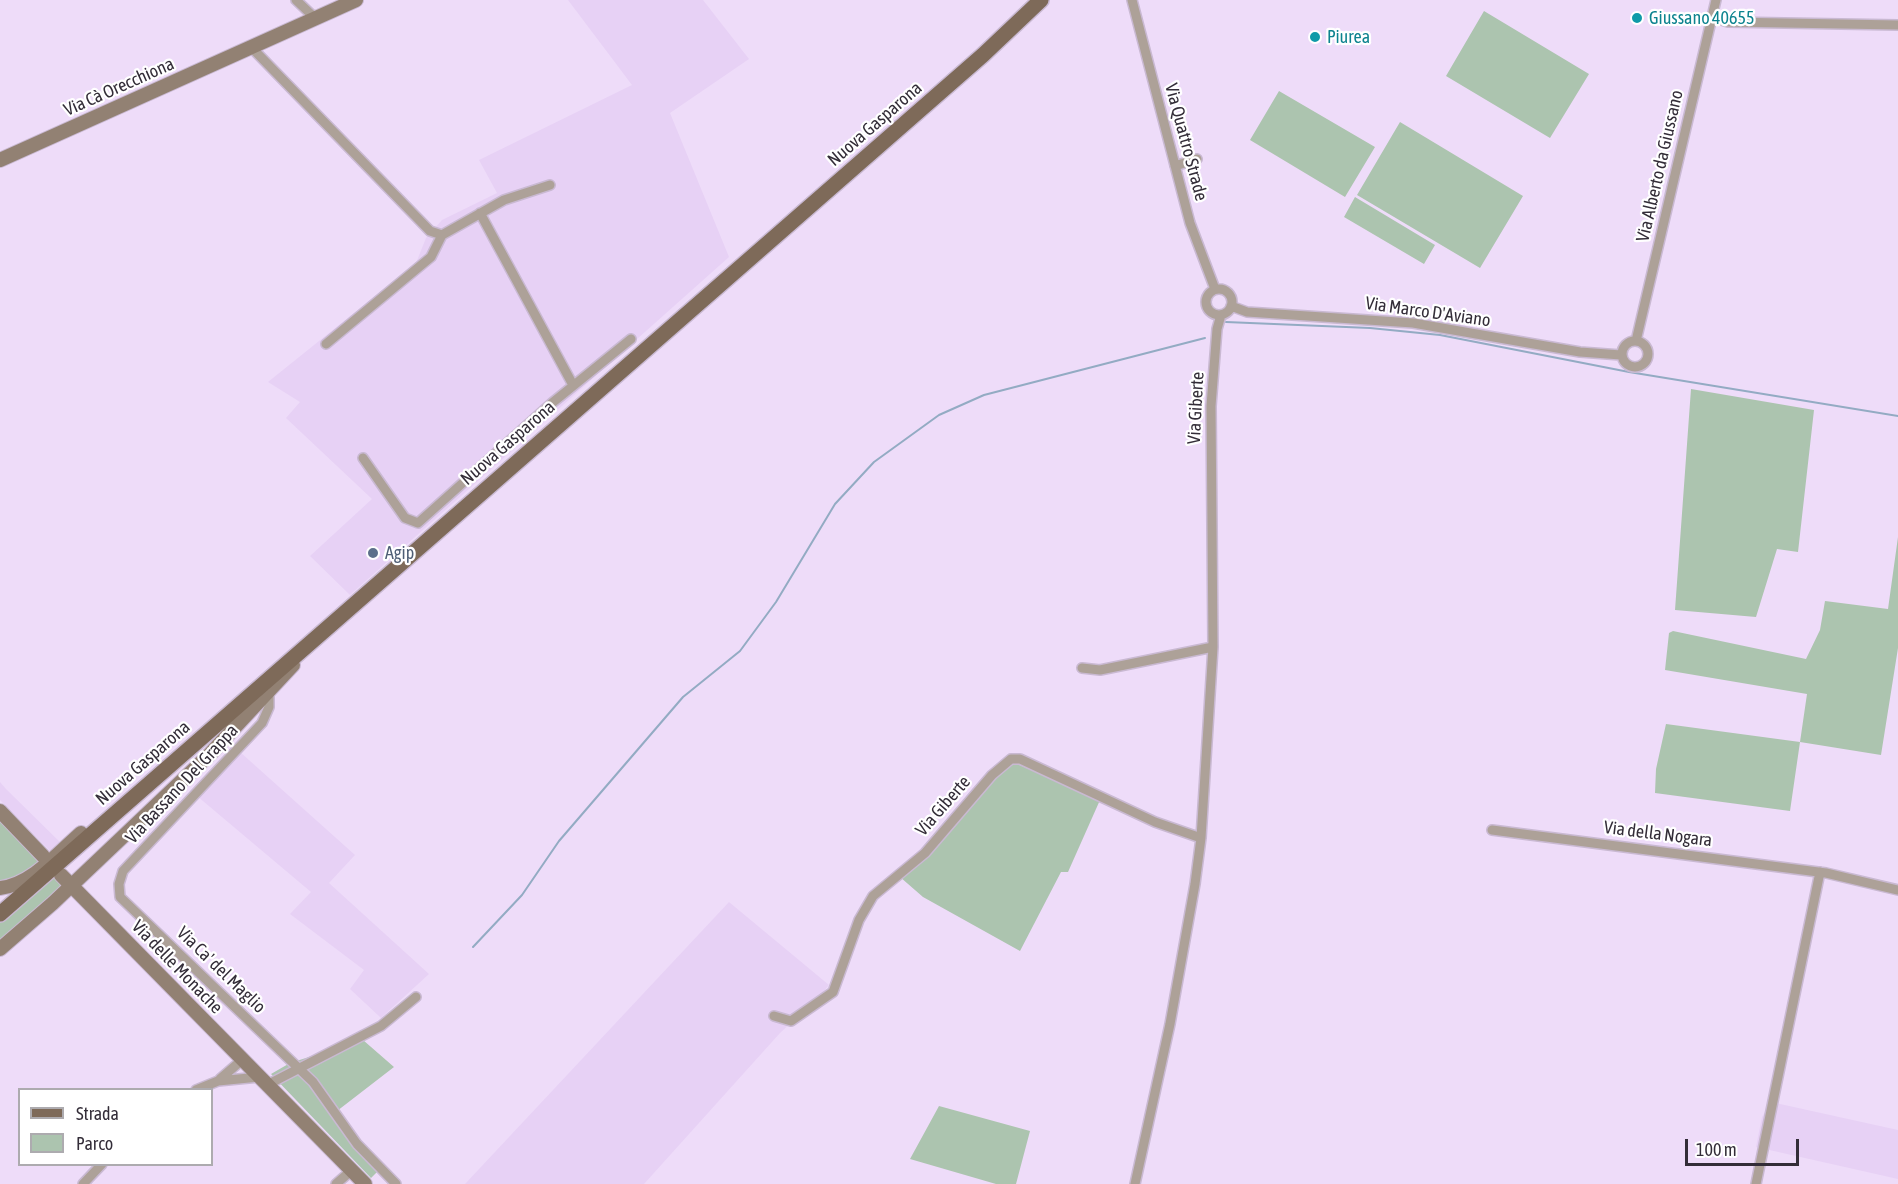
<!DOCTYPE html>
<html>
<head>
<meta charset="utf-8">
<style>
  body { margin:0 }
  #map { position:relative; width:1898px; height:1184px; overflow:hidden; background:#eedcf9; font-family:"Asap Condensed",sans-serif }
  canvas { display:block }
  .legend { position:absolute; left:18px; top:1088px; width:195px; height:78px; box-sizing:border-box; background:#fff; border:2px solid #adabaf; margin:0; padding:8px 10px; list-style:none; font-size:18px; color:#332d38 }
  .legend li { display:flex; align-items:center; gap:12px; height:30px }
  .legend b { width:30px; border:2px solid #adabaf }
  .scale { position:absolute; left:1685px; top:1139px; width:114px; height:27px; box-sizing:border-box; border:3px solid #332d38; border-top:0; padding-left:8px; font-size:18px; line-height:21px; white-space:nowrap; color:#332d38; -webkit-text-stroke:4px #fff; paint-order:stroke }
</style>
</head>
<body>
<div id="map">
<canvas width="1898" height="1184"></canvas>
<ul class="legend">
<li><b style="height:8px;background:#7e6a59"></b>Strada</li>
<li><b style="height:16px;background:#acc4af"></b>Parco</li>
</ul>
<div class="scale">100 m</div>
</div>
<script>
const ctx = document.querySelector('canvas').getContext('2d');
ctx.lineJoin = 'round';
function fill(path, color) {
  ctx.fillStyle = color;
  ctx.fill(path, 'evenodd');
}
function trace(path, color, width, dash) {
  ctx.strokeStyle = color;
  ctx.lineWidth = width;
  ctx.lineCap = dash ? 'butt' : 'round';
  ctx.setLineDash(dash || []);
  ctx.stroke(path);
}
function label(font, color, halo, rows, align = 'center') {
  ctx.font = font + ' "Asap Condensed",sans-serif';
  ctx.lineWidth = 4.5;
  ctx.setLineDash([]);
  ctx.textBaseline = 'middle';
  ctx.strokeStyle = halo;
  ctx.fillStyle = color;
  for (const [text, x, y, turn = 0] of rows) {
    ctx.save();
    ctx.translate(x, y);
    ctx.rotate((+turn || 0) * Math.PI / 180);
    ctx.textAlign = isNaN(turn) ? turn : align;
    if (halo) ctx.strokeText(text, 0, 0);
    ctx.fillText(text, 0, 0);
    ctx.restore();
  }
}
const built = new Path2D(`
  M568,0H703L749,59L670,113L729,257L350,595L310,556L372,499L286,418L300,402L268,382L416,263L426,238L442,220L497,193L479,160L632,85Z
  M240,752L355,855L329,883L429,974L381,1018L350,989L364,970L290,914L311,892L197,796Z
  M0,782L6,789L65,847L54,855L0,800Z
  M729,902L829,985L821,995L780,1033L644,1184H465Z
  M1771,1102L1898,1130V1179L1756,1147L1762,1117Z`);
const green = new Path2D(`
  M1484,11L1589,74L1550,138L1446,76Z
  M1279,91L1375,147L1345,197L1250,140Z
  M1400,122L1523,196L1480,268L1357,195Z
  M1355,197L1435,245L1424,264L1344,217Z
  M1691,389L1814,410L1798,552L1777,549L1756,617L1675,610Z
  M1898,537V648L1881,755L1800,742L1790,811L1655,793L1656,769L1666,724L1800,742L1807,694L1665,670L1669,633L1673,631L1806,659L1820,630L1825,601L1888,609Z
  M1015,763L1100,800L1068,872H1061L1020,951L923,897L900,877L1002,764Z
  M0,810L49,859L22,876L0,883Z
  M59,869L77,885L0,947V922Z
  M363,1040L394,1067L337,1111L380,1169L371,1178L271,1074L290,1063Z
  M939,1106L1030,1131L1016,1184H996L910,1159Z`);
const stream = new Path2D(`
  M1226,322L1370,328L1440,335L1629,372L1898,416
  M473,947L522,895L559,841L683,697L740,651L776,602L835,504L874,462L939,415L984,395L1205,338`);
const street = new Path2D(`
  M296,0L316,19
  M1132,0L1190,223L1215,289
  M1712,17L1728,22L1898,25
  M252,48L430,231L442,235L504,200L550,185
  M1175,166L1197,159
  M480,213L573,385
  M1206 302a13 13 0 1 1 26 0a13 13 0 1 1-26 0Z
  M1231,306L1247,312L1413,323L1580,352L1621,355
  M1622 354a13 13 0 1 1 26 0a13 13 0 1 1-26 0Z
  M1636,341L1716,0
  M326,344L431,257L442,235
  M363,458L405,518L418,523L552,403L631,339
  M1082,668L1100,670L1213,647
  M269,692V707L262,723L123,871L119,884L120,897L313,1082L357,1144L396,1184
  M1492,830L1826,873L1898,890
  M774,1016L791,1021L833,992L859,920L873,896L925,853L992,775L1011,759H1020L1155,822L1201,838
  M220,1079L242,1060
  M267,1085L381,1026L416,997
  M196,1090L218,1081L259,1077
  M83,1184L102,1164
  M336,1184L352,1170
  M1135,1184L1170,1024L1195,884L1201,838L1213,647L1211,406L1217,329L1221,315
  M1756,1184L1820,872`);
const secondary = new Path2D(`
  M0,160L356,0
  M0,811L43,856
  M61,875L365,1184
  M0,888C31,885 58,853 81,833
  M0,949L53,903L210,754L293,665`);
const primary = new Path2D(`
  M0,914L983,55L1041,0`);
const markers = [
  [1637,18,6,"#0f9aa8"],
  [1315,37,6,"#0f9aa8"],
  [373,553,6,"#5c6f8a"]
];
const cultureNames = [
  ["Giussano 40655",1649,18],
  ["Piurea",1327,37]
];
const streetNames = [
  ["Via Cà Orecchiona",119,87,-24],
  ["Nuova Gasparona",875,124,-41],
  ["Via Quattro Strade",1186,142,75],
  ["Via Alberto da Giussano",1660,166,-77],
  ["Via Marco D'Aviano",1428,312,8],
  ["Via Giberte",1196,408,-87],
  ["Nuova Gasparona",508,443,-41],
  ["Nuova Gasparona",143,763,-41],
  ["Via Bassano Del Grappa",182,784,-47],
  ["Via Giberte",943,806,-49],
  ["Via della Nogara",1658,834,7],
  ["Via delle Monache",177,967,46],
  ["Via Ca' del Maglio",221,970,44]
];
const serviceNames = [
  ["Agip",385,553]
];
fill(built, '#e7d1f5');
fill(green, '#acc4af');
trace(stream, '#93abc3', 2);
trace(street, '#c9b9d2', 12);
trace(secondary, '#c9b9d2', 16);
trace(primary, '#c9b9d2', 18);
trace(street, '#ada198', 9);
trace(secondary, '#928173', 14);
trace(primary, '#7e6a59', 15);
for (const [x, y, r, color] of markers) {
  const dot = new Path2D();
  dot.arc(x, y, r, 0, 2 * Math.PI);
  ctx.fillStyle = color;
  ctx.fill(dot);
  trace(dot, '#fff', 2);
}
label('18px', '#0d838f', '#fff', cultureNames, 'left');
label('18px', '#332d38', '#fff', streetNames);
label('18px', '#4e5e75', '#fff', serviceNames, 'left');
</script>
</body>
</html>
